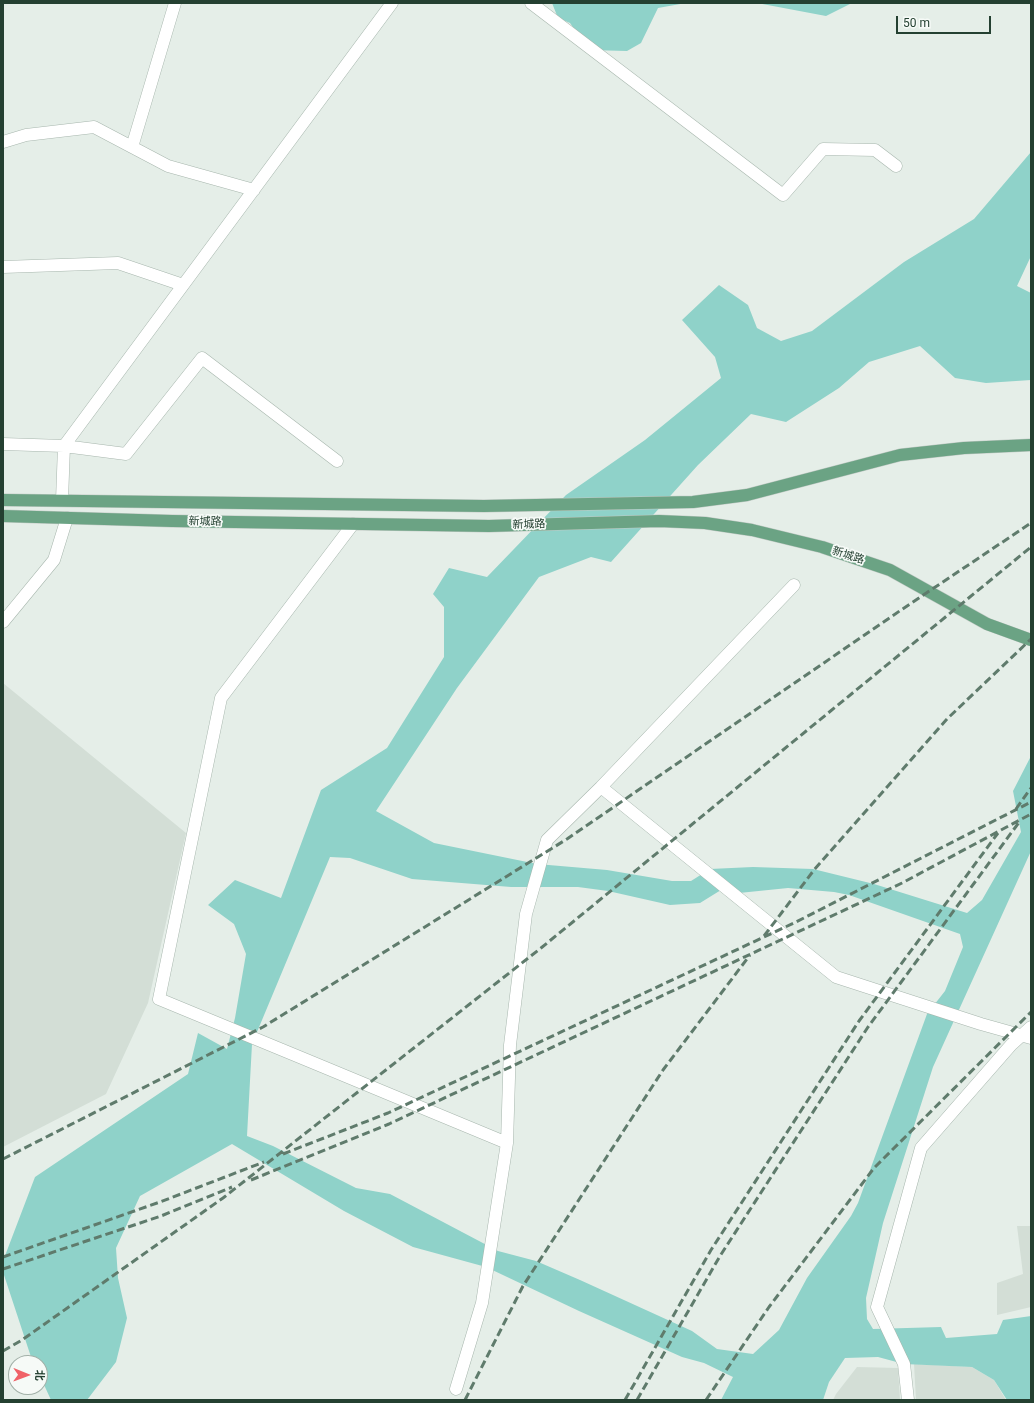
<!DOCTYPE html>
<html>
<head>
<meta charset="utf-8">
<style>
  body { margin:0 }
  #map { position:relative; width:1034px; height:1403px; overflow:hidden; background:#e5eee8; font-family:Roboto,"Noto Sans SC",sans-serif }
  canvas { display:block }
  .frame { position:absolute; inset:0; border:4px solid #244031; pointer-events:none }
  .north { position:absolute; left:8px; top:1355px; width:40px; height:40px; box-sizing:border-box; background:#f6faf7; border:1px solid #a2b0a8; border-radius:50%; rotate:91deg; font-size:11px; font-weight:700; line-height:16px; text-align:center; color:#244031 }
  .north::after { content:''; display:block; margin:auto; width:14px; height:18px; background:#f06268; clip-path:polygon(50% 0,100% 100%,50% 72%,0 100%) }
  .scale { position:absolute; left:896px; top:16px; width:95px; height:18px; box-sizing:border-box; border:2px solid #244031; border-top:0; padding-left:5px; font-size:12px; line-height:14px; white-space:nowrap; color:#244031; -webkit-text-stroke:3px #f6faf7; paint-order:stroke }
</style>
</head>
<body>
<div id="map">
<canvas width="1034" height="1403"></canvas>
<div class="frame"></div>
<div class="north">北</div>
<div class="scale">50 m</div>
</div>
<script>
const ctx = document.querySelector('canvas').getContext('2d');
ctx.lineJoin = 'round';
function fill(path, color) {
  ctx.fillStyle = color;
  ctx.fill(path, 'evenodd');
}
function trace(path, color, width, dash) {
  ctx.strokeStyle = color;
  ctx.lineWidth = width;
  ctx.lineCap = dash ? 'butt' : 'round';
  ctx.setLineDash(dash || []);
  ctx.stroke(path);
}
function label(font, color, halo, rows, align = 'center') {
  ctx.font = font + ' Roboto,"Noto Sans SC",sans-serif';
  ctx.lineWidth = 3.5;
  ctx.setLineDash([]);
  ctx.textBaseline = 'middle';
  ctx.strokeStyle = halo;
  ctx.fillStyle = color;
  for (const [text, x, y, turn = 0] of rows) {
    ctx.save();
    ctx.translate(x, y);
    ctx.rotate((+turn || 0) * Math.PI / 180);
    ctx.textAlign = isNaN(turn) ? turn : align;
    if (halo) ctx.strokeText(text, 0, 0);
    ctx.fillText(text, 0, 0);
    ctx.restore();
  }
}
const built = new Path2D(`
  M3,683L186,833L148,1003L106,1094L3,1147Z
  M1017,1226H1031V1307L997,1315V1283L1023,1274Z
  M914,1364L972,1367L994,1380L1006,1400H916Z
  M857,1367L898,1368L900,1400H833L836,1394Z`);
const water = new Path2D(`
  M552,3H686L658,8L641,43L627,51L589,50L570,23L558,18Z
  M757,3H852L826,16Z
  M1031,152V256L1017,286L1031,293V380L986,383L955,378L920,346L869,362L839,388L786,422L751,414L698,465L611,562L591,557L539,577L457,688L376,811L434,843L537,864L607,870L672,881H691L710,869L753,867L813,869L874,884L967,913L982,900L1021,832L1013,791L1031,756V851L933,1067L883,1223L866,1298L867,1319L873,1329L941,1327L946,1338L997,1334L1003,1320L1031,1316V1400H1007L994,1380L972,1367L904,1364L878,1357L845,1358L829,1382L823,1400H721L733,1377L704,1363L682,1357L579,1311L486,1267L413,1247L344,1211L232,1144L140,1196L116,1248L118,1278L127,1318L116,1362L87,1400H51L40,1376V1363H34L31,1357L3,1272V1261L35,1177L188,1074L198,1033L227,1049L235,1018L246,954L234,924L208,905L235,880L281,898L321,790L387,748L444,657V607L433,594L449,568L487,577L566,495L645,440L721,378L715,357L682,320L719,285L748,305L757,328L781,341L812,331L904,262L974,219ZM330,857L350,858L412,879L511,887H578L608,891L670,905L700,903L721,890L739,893L788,888L834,892L849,895L960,934L963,947L945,991L927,1014L858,1203L851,1216L807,1278L779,1330L753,1354L717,1349L692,1331L580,1280L536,1261L498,1251L390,1194L356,1188L273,1146L247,1136L252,1044Z`);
const street = new Path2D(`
  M531,3L783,195L823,149L875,150L896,166
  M3,142L26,135L94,127L168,166L254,190
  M132,147L175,3
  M3,267L118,263L183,285
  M3,444L64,446L126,454L202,358L337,461
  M62,500L64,446L392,3
  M353,524L221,698L159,999L314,1063L507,1143L482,1303L456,1389
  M794,585L601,787L836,977L981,1024L1031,1038
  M3,622L54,560L67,518
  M507,1143L510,1045L526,914L547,840L601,787
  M908,1400L904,1364L877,1307L921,1148L1011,1045L1031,1027`);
const primary = new Path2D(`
  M3,500L484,506L693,502L747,495L900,455L964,448L1031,445
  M3,516L172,521L489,526L659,521L705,523L752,530L822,547L890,570L987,624L1031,640`);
const rail = new Path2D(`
  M1016,809L1031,788
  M764,936L814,870L947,719L1031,639
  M283,1154L388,1113L796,922L1031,802
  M3,1159L263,1027L567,839L901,610L1031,523
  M251,1180L389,1124L902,883L1031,814
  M3,1257L160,1202L264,1162
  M3,1269L161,1216L232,1187
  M3,1351L22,1340L223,1198L541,948L1031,547
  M465,1400L523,1286L663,1070L750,955
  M625,1400L711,1250L859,1021L998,833
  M637,1400L720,1256L868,1027L1020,821
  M706,1400L769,1307L874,1168L1031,1012`);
const streetNames = [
  ["新城路",205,522,1],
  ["新城路",529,525,-2],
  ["新城路",848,556,18]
];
fill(built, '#d3ded6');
fill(water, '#8fd2c9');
trace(street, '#a7b6ad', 13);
trace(primary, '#c2cac5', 13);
trace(street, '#fff', 12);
trace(primary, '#6ba384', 12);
trace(rail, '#5f7b6c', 3, [8, 4]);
label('11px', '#244031', '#f6faf7', streetNames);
</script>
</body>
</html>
